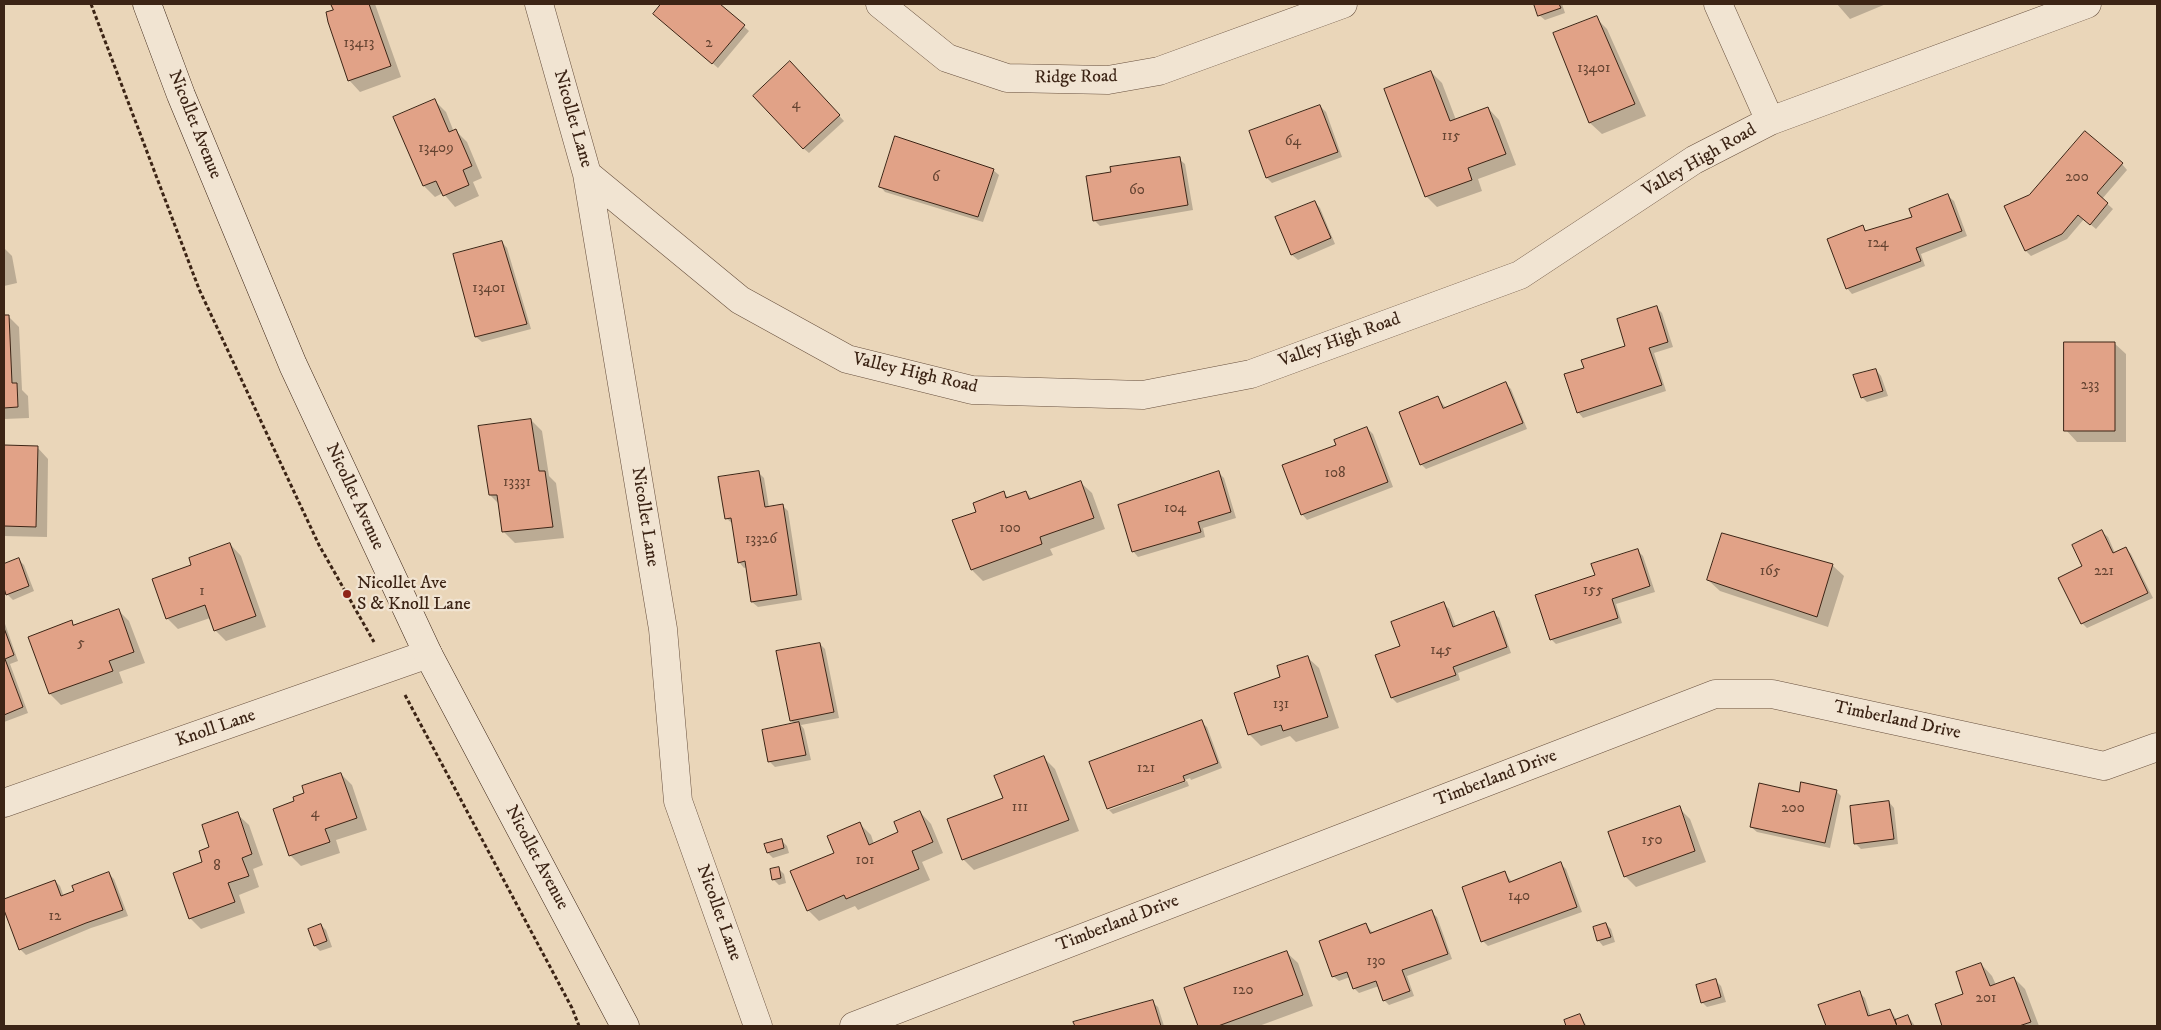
<!DOCTYPE html>
<html>
<head>
<meta charset="utf-8">
<style>
  body { margin:0 }
  #map { position:relative; width:2161px; height:1030px; overflow:hidden; background:#ead6b9; font-family:"IM FELL DW Pica",serif }
  canvas { display:block }
  .frame { position:absolute; inset:0; border:5px solid #3c2415; pointer-events:none }
</style>
</head>
<body>
<div id="map">
<canvas width="2161" height="1030"></canvas>
<div class="frame"></div>
</div>
<script>
const ctx = document.querySelector('canvas').getContext('2d');
ctx.lineJoin = 'round';
function fill(path, color) {
  ctx.fillStyle = color;
  ctx.fill(path, 'evenodd');
}
function trace(path, color, width, dash) {
  ctx.strokeStyle = color;
  ctx.lineWidth = width;
  ctx.lineCap = dash ? 'butt' : 'round';
  ctx.setLineDash(dash || []);
  ctx.stroke(path);
}
function label(font, color, halo, rows, align = 'center') {
  ctx.font = font + ' "IM FELL DW Pica",serif';
  ctx.lineWidth = 4.5;
  ctx.setLineDash([]);
  ctx.textBaseline = 'middle';
  ctx.strokeStyle = halo;
  ctx.fillStyle = color;
  for (const [text, x, y, turn = 0] of rows) {
    ctx.save();
    ctx.translate(x, y);
    ctx.rotate((+turn || 0) * Math.PI / 180);
    ctx.textAlign = isNaN(turn) ? turn : align;
    if (halo) ctx.strokeText(text, 0, 0);
    ctx.fillText(text, 0, 0);
    ctx.restore();
  }
}
const shadow = new Path2D(`
  M332,4H375L401,77L360,92L349,80Z
  M663,4H718L749,31L718,68L655,14Z
  M1535,4H1562L1565,13L1545,20L1539,15Z
  M1837,4H1886L1850,19Z
  M1596,18L1607,29L1646,116L1602,134L1590,123L1555,34Z
  M795,68L844,121L809,153L803,148Z
  M1431,72L1442,83L1456,120L1488,108L1499,120L1516,165L1478,179L1482,191L1437,207L1426,196Z
  M434,100L446,112L454,132L456,131L467,142L482,178L473,182L479,196L455,207L443,193L435,197L424,186Z
  M1320,106L1326,112L1342,157L1272,183L1267,178Z
  M1179,159L1185,164L1193,210L1100,226L1094,220Z
  M2122,164L2127,170L2102,199L2113,209L2096,229L2084,219L2067,239L2031,256L2026,251L2006,207Z
  M993,170L999,175L983,222L885,192L880,186Z
  M1948,196L1954,201L1967,236L1921,254L1925,266L1852,294L1847,288L1863,227L1867,232L1914,218Z
  M1315,202L1320,208L1335,244L1298,260L1292,255L1277,218Z
  M502,242L507,248L531,329L482,342L476,337L455,254Z
  M4,248L12,256L17,283L4,286Z
  M1656,307L1662,313L1673,347L1654,353L1666,391L1583,418L1578,412L1585,369L1627,347Z
  M4,316H8L19,327L22,390L28,396L29,418L4,419Z
  M2114,343L2126,354V442H2077L2066,430Z
  M1876,370L1881,376L1888,396L1867,402L1862,397Z
  M1506,384L1511,389L1527,429L1426,469L1421,464L1438,398L1446,408Z
  M531,420L542,431L549,476L556,483L564,538L515,543L504,532L500,505L490,495Z
  M1367,428L1373,434L1393,487L1307,520L1302,514L1337,446Z
  M4,447H37L48,459L47,537L4,536Z
  M758,472L764,478L769,508L783,506L788,511L802,600L758,607L752,602L747,567L744,568L739,562L733,524L726,518Z
  M1219,473L1224,478L1236,518L1203,528L1205,537L1138,557L1133,551Z
  M1080,482L1092,493L1105,529L1050,549L1053,555L983,581L972,570L1003,493L1009,498L1026,492L1032,499Z
  M2102,532L2108,537L2115,553L2126,548L2131,554L2153,598L2087,628L2082,623L2084,566Z
  M230,544L241,556L266,627L226,641L215,630L210,618L178,629L167,618L193,566Z
  M1638,551L1643,556L1655,592L1616,604L1622,623L1556,644L1551,639L1596,576Z
  M18,559L24,565L34,591L13,600L7,594L4,585V565Z
  M1832,565L1844,576L1828,627L1720,591L1708,580Z
  M1444,604L1449,609L1456,627L1493,613L1499,618L1511,653L1458,673L1460,680L1397,703L1392,698L1402,647Z
  M118,610L129,621L145,663L119,672L123,683L61,705L50,694L71,622L75,626Z
  M4,621L18,661L10,664L28,713L4,722Z
  M820,644L825,649L839,718L801,725L804,729L811,760L775,767L770,762L763,731L795,724L791,721Z
  M1307,657L1319,668L1339,728L1296,742L1290,736L1261,746L1250,735L1236,694L1282,678Z
  M1201,722L1207,727L1222,768L1191,780L1190,778L1108,809L1091,763Z
  M1044,758L1055,769L1079,831L974,870L963,859Z
  M341,774L352,785L367,830L336,840L340,853L301,866L290,855L296,802Z
  M1187,781L1189,786L1113,814L1109,810Z
  M1836,791L1841,796L1830,848L1757,832L1751,827L1800,793Z
  M1889,802L1894,808L1898,844L1861,849L1855,843Z
  M1679,808L1690,819L1706,862L1636,887L1625,876Z
  M920,812L931,824L943,853L922,862L930,880L858,910L855,906L819,921L808,910L836,853L860,824L871,835L874,844L900,833Z
  M237,814L249,825L263,865L253,869L259,887L239,895L245,913L201,929L190,918L204,862L211,847Z
  M781,840L787,846L789,853L773,858L768,853Z
  M1561,864L1566,869L1582,912L1488,946L1483,941L1504,872L1512,882Z
  M778,868L784,874L786,883L779,885L773,879Z
  M108,873L114,879L128,916L91,928L26,955L20,949L4,906V901L55,881L60,886L64,897Z
  M1431,912L1437,917L1452,959L1407,976L1414,996L1389,1005L1384,1000L1379,986L1359,993L1354,988L1350,977L1339,981L1333,976L1366,925L1373,933Z
  M1606,924L1611,929L1615,942L1603,946L1598,940Z
  M321,925L326,930L332,947L320,951L315,946Z
  M1286,952L1298,963L1313,1006L1259,1026H1199L1186,989Z
  M1981,964L1992,976L1996,985L2014,978L2025,989L2039,1026H1944L1936,1005L1965,995Z
  M1716,981L1721,986L1726,1002L1707,1007L1702,1002Z
  M1859,992L1865,998L1871,1017L1890,1010L1897,1020L1908,1016L1915,1026H1827L1820,1006Z
  M1152,1002L1158,1007L1164,1026H1076L1075,1022Z
  M1580,1016L1587,1026H1568L1566,1021Z`);
const building = new Path2D(`
  M331,4H369L391,66L348,81L328,22L326,12L333,10Z
  M661,4H720L745,25L712,64L653,14Z
  M1534,4H1559L1561,8L1538,16Z
  M1597,16L1635,104L1589,123L1553,33Z
  M790,61L840,115L803,149L753,96Z
  M1431,71L1450,121L1488,107L1506,154L1468,168L1472,180L1425,197L1384,89Z
  M435,99L449,132L456,129L472,166L463,170L469,185L443,196L436,181L423,186L393,117Z
  M1320,105L1338,152L1266,178L1249,131Z
  M2085,131L2123,163L2097,193L2108,203L2090,225L2078,215L2062,234L2025,251L2004,206L2029,195Z
  M895,136L994,169L978,217L879,187Z
  M1180,157L1188,205L1093,221L1086,176L1111,172L1110,167Z
  M1948,194L1962,231L1916,248L1921,261L1846,289L1827,239L1863,225L1865,231L1912,217L1909,209Z
  M1315,201L1331,238L1291,255L1275,217Z
  M502,241L527,324L475,337L453,254Z
  M1657,306L1668,342L1649,348L1662,385L1577,413L1564,374L1584,368L1581,360L1625,346L1617,319Z
  M4,315H9L12,383H17L18,407L4,408Z
  M2064,342H2115V431H2064Z
  M1876,369L1883,391L1861,398L1853,375Z
  M1506,382L1523,423L1420,465L1399,412L1438,396L1443,408Z
  M531,419L539,471H545L553,527L502,532L497,495H489L478,426Z
  M1367,427L1388,482L1301,515L1282,465L1336,445L1334,440Z
  M4,445L38,446L36,527L4,526Z
  M759,471L765,507L783,504L797,595L751,602L745,561L738,563L731,518L725,519L718,477Z
  M1219,471L1231,512L1198,522L1201,532L1132,552L1118,505Z
  M1081,481L1094,518L1040,537L1042,544L971,570L952,520L976,512L973,503L1004,491L1006,498L1026,491L1029,499Z
  M2102,530L2113,553L2126,547L2148,593L2081,624L2058,578L2082,566L2072,545Z
  M1722,533L1833,564L1817,617L1707,580Z
  M230,543L256,616L214,631L205,605L166,619L152,579L191,565L189,558Z
  M1638,549L1650,586L1612,599L1618,618L1550,640L1535,595L1595,575L1591,564Z
  M19,558L29,586L6,595L4,588V564Z
  M1444,602L1453,627L1494,611L1507,647L1453,667L1456,675L1391,698L1375,655L1400,646L1391,622Z
  M119,609L134,652L109,661L113,671L49,694L28,637L72,620L73,625Z
  M4,628L14,655L5,659L23,707L4,715Z
  M820,643L834,712L790,721L776,651Z
  M1308,656L1328,717L1283,731L1281,725L1248,735L1234,693L1280,677L1277,666Z
  M1202,720L1218,763L1183,776L1185,781L1107,809L1089,762Z
  M799,722L806,755L768,762L762,730Z
  M1044,756L1069,820L962,860L947,819L1003,798L994,776Z
  M341,773L357,818L325,829L330,842L289,856L273,809L294,801L293,797L304,793L302,786Z
  M1801,782L1837,790L1825,843L1750,827L1759,783L1799,792Z
  M1889,801L1894,839L1854,844L1850,806Z
  M1680,806L1695,851L1624,877L1608,832Z
  M920,811L933,842L912,851L919,869L846,899L844,895L807,911L790,871L834,853L827,836L860,822L869,845L898,832L894,822Z
  M238,812L252,854L242,858L249,876L228,883L235,902L189,919L173,873L202,862L199,851L209,847L202,825Z
  M782,839L784,848L767,853L764,844Z
  M1561,862L1577,907L1481,942L1462,887L1505,871L1509,882Z
  M779,867L781,878L772,880L770,869Z
  M109,872L123,910L86,923L19,950L4,910V899L55,880L61,896L74,891L72,886Z
  M1432,910L1448,954L1402,970L1410,991L1383,1001L1376,981L1353,989L1347,972L1332,977L1319,941L1366,923L1370,933Z
  M1606,923L1611,937L1597,941L1593,927Z
  M321,924L327,941L314,946L308,929Z
  M1287,951L1303,995L1218,1026H1198L1184,988Z
  M1981,963L1990,986L2014,977L2031,1022L2019,1026H1942L1935,1004L1963,994L1956,972Z
  M1716,979L1721,997L1701,1003L1696,985Z
  M1860,991L1868,1016L1890,1009L1897,1026H1826L1818,1005Z
  M1153,1000L1161,1026H1075L1073,1022Z
  M1580,1014L1585,1026H1566L1564,1020Z
  M1908,1015L1912,1026H1897L1895,1020Z`);
const path = new Path2D(`
  M91,4L199,289L319,545L374,642
  M405,695L572,1008L579,1026`);
const minor = new Path2D(`
  M539,4L587,174L663,629L678,801L758,1026
  M880,4L947,58L1007,78L1108,80L1159,71L1343,4
  M1718,4L1770,121
  M587,174L740,300L847,359L972,390L1143,395L1251,374L1520,275L1694,160L1770,121L2087,4
  M4,803L428,654
  M854,1026L1715,694H1772L2104,766L2157,747`);
const secondary = new Path2D(`
  M147,4L181,95L293,365L428,654L625,1026`);
const markers = [
  [347,594,5,"#8f2418"]
];
const numberNames = [
  ["13413",359,44],
  ["2",709,44],
  ["13401",1594,69],
  ["4",796,105],
  ["115",1451,137],
  ["64",1293,142],
  ["13409",436,149],
  ["6",936,178],
  ["200",2077,178],
  ["60",1137,191],
  ["124",1878,244],
  ["13401",489,289],
  ["233",2090,386],
  ["108",1335,474],
  ["13331",517,483],
  ["104",1175,509],
  ["100",1010,529],
  ["13326",761,540],
  ["165",1770,572],
  ["221",2104,572],
  ["155",1593,591],
  ["1",202,592],
  ["5",81,644],
  ["145",1441,651],
  ["131",1281,705],
  ["121",1146,769],
  ["111",1020,808],
  ["200",1793,809],
  ["4",315,814],
  ["150",1652,841],
  ["101",865,861],
  ["8",217,867],
  ["140",1519,897],
  ["12",55,917],
  ["130",1376,962],
  ["120",1243,991],
  ["201",1986,999]
];
const streetNames = [
  ["Ridge Road",1076,78,-1],
  ["Nicollet Lane",572,119,74],
  ["Nicollet Avenue",194,125,68],
  ["Valley High Road",1700,161,-30],
  ["Valley High Road",1340,341,-20],
  ["Valley High Road",915,374,13],
  ["Nicollet Avenue",354,497,65],
  ["Nicollet Lane",644,517,81],
  ["Timberland Drive",1897,721,12],
  ["Knoll Lane",216,729,-19],
  ["Timberland Drive",1496,779,-21],
  ["Nicollet Avenue",536,858,62],
  ["Nicollet Lane",718,913,70],
  ["Timberland Drive",1118,924,-21]
];
const poiNames = [
  ["Nicollet Ave",357,584],
  ["S & Knoll Lane",357,605]
];
fill(shadow, '#0003');
fill(building, '#e1a287');
trace(building, '#3c2415', 1);
trace(minor, '#68503e', 29);
trace(secondary, '#3c2415', 29);
trace(path, '#3c2415', 3, [4, 2.5]);
trace(minor, '#f1e4d2', 28);
trace(secondary, '#f1e4d2', 28);
for (const [x, y, r, color] of markers) {
  const dot = new Path2D();
  dot.arc(x, y, r, 0, 2 * Math.PI);
  ctx.fillStyle = color;
  ctx.fill(dot);
  trace(dot, '#f1e4d2', 2);
}
label('15px', '#654432', null, numberNames);
label('18px', '#3c2415', '#f1e4d2', streetNames);
label('18px', '#3c2415', '#f1e4d2', poiNames, 'left');
</script>
</body>
</html>
